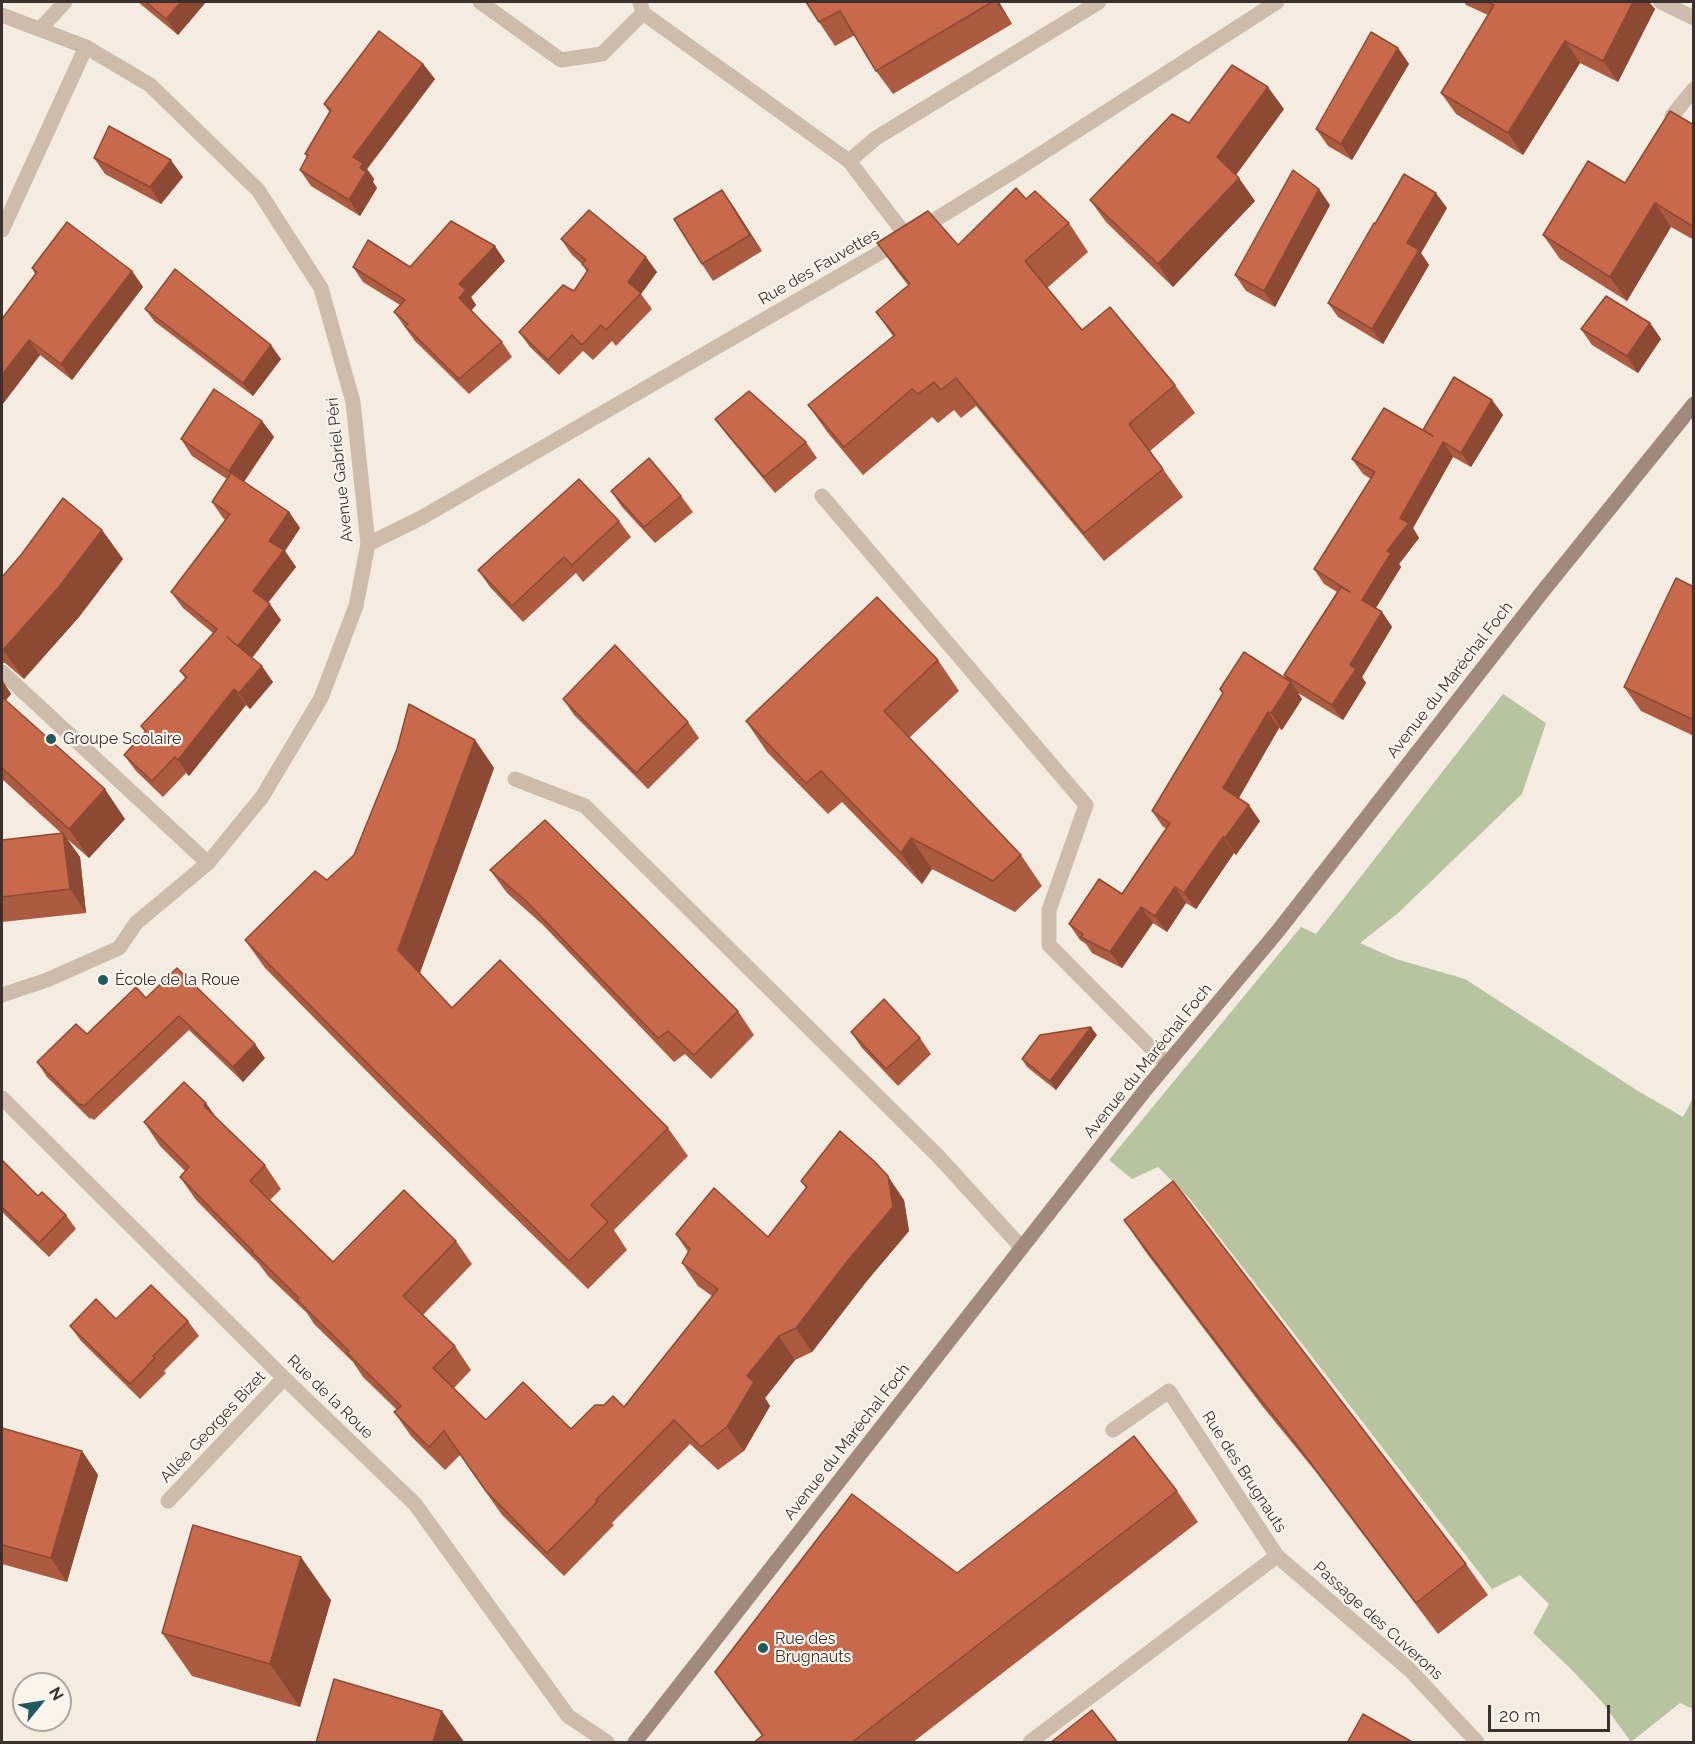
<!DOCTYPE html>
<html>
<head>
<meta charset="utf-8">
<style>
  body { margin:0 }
  #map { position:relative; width:1695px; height:1744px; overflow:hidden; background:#f4ebe1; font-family:Raleway,sans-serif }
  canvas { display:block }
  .frame { position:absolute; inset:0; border:3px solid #3b302b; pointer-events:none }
  .north { position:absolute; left:12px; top:1672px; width:60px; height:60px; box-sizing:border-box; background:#fbf5ee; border:2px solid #aea6a0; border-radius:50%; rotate:60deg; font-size:16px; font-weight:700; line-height:24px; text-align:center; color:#3b302b }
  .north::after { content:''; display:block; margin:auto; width:21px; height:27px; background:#1f5a5e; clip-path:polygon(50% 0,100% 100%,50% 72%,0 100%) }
  .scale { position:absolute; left:1488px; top:1705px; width:122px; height:27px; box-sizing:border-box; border:3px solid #3b302b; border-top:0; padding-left:8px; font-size:18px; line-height:21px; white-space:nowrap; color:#3b302b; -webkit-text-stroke:4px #fbf5ee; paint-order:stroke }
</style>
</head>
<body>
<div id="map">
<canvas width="1695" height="1744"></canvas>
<div class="frame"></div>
<div class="north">N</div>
<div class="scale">20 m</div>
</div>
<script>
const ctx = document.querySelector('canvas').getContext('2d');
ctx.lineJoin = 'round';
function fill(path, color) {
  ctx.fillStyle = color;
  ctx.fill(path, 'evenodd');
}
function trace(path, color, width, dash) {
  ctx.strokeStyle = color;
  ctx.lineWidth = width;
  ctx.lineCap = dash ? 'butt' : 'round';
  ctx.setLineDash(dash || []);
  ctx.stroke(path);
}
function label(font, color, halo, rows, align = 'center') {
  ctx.font = font + ' Raleway,sans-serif';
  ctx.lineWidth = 4.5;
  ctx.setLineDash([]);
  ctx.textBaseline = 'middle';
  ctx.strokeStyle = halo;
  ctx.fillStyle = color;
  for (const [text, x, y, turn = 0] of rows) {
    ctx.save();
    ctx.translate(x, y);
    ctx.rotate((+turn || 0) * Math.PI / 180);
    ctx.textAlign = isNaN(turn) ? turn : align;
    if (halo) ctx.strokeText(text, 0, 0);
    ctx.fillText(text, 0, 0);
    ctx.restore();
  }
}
const green = new Path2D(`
  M1503,694L1546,723L1522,794L1397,914L1360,943L1396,959L1465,979L1638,1091L1683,1117L1693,1098V1709L1680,1703L1631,1742L1602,1702L1571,1669L1533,1633L1549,1604L1520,1575L1492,1589L1189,1198L1158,1167L1132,1179L1109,1160L1301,927L1316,934Z`);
const service = new Path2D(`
  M1661,2L1694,18
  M643,13L849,161L907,237
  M1672,116L1694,89
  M849,161L876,138L1099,2
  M822,496L1086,805L1049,910V945L1167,1064
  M2,672L208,863
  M515,779L585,806L938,1156L1022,1248
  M168,1501L284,1378
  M1277,1556L1410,1670L1477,1742
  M1030,1742L1277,1556L1169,1391L1113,1430`);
const minor = new Path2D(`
  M480,2L561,60L602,54L643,13L640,2
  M41,28L65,2
  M2,230L86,47
  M368,544L421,518L907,237L1019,168L1277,2
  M2,1098L284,1378L415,1504L568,1716L607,1742`);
const tertiary = new Path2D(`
  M2,15L86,47L150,85L258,190L321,288L353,402L368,544L356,606L321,698L262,797L208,863L136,923L119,948L47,980L2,995`);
const secondary = new Path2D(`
  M635,1742L1146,1089L1278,931L1543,591L1694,404`);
const wall = new Path2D(`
  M138,2H206L178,35Z
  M806,2H999L1012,24L893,94L876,71L855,35L835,46L819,22Z
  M1464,2H1649L1655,9L1618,82L1580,63L1523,155L1456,114L1441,93L1488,15L1466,5Z
  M1398,48L1409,64L1352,160L1328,146L1316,129Z
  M423,64L435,79L367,169L374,179L373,182L377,188L360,216L311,186L300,170L307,156L305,154L330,113L324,104Z
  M1284,109L1236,175L1255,201L1173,287L1106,222L1090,200L1189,123Z
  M1694,125V240L1671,227L1627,301L1560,259L1543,235L1625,183Z
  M94,158L183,177L161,204L105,174Z
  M722,190L762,251L713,281L702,264Z
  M1026,199L1069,223L1088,252L1047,288L1082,330L1175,385L1195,413L1150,451L1163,469L1183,497L1104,561L976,406L961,418L954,410L938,423L932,417L863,475L828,433L808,405L893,336L876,312L908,285L897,271L877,243L958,245Z
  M1330,205L1275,307L1246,291L1235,275Z
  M1447,208L1421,253L1429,265L1383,344L1338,317L1328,303L1375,224Z
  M561,239L657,272L641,294L652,309L616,346L612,341L593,360L583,351L559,375L530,347L519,332L574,291L587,272L582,264L572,255Z
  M505,261L471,297L476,305L471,311L502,342L512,357L469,394L415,341L394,312L400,305L363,282L353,267H410Z
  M32,268L132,271L143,287L72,380L40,355L2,405V319L35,274Z
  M145,309L281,359L253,396L155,322Z
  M1650,323L1661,339L1638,373L1592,345L1581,329Z
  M1492,400L1503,415L1471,467L1453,457L1413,528L1419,538L1399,564L1401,567L1376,608L1382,612L1392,627L1362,677L1366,683L1343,720L1298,693L1302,699L1282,730L1279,728L1238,798L1260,821L1236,855L1234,853L1196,909L1186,903L1167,932L1153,923L1122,968L1092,953L1086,944L1080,940L1069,924L1122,894L1166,828L1163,827L1152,811L1287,680L1284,675L1337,592L1324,584L1314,569L1371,479L1363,474L1352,459Z
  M715,419L806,442L817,458L775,493L727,435Z
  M262,421L274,437L244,482L289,512L300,528L285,551L296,567L268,603L281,620L252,658L273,682L250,709L246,705L189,776L186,773L163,797L136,771L124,755L145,732L141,726L185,678L180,671L213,633L183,608L171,592L225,520L223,518L212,502L227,479L192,456L181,439Z
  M611,491L681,496L693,512L655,543L622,507Z
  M619,521L631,537L583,582L576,573L523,622L490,587L478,570Z
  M102,530L123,559L79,617L24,679L5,663H2V577Z
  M1694,587V736L1641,711L1624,687Z
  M938,660L959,691L909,738L1021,855L1042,886L1015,912L932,869L922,884L842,802L828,814L767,752L746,721Z
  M2,680L11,694L5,701L125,819L89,858L67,839L80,857L86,913L2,922V840L61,833L2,779Z
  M563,699L688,722L699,738L648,789L574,715Z
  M475,740L494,768L420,973L452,1008L668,1128L688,1156L614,1230L627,1250L588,1289L399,1104L265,968L245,940L327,880Z
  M490,870L738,1011L754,1035L711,1079L685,1054L674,1062L543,925L507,893Z
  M146,998L265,1058L243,1082L189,1030L94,1120L91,1118L90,1119L47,1077L37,1062L87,1034Z
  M851,1032L920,1038L931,1054L898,1086L862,1048Z
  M1097,1035L1056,1090L1027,1067L1022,1059Z
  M217,1118L265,1165L281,1189L270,1200L333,1262L456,1241L472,1264L423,1315L455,1346L471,1370L454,1388L486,1420L571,1429L624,1407L712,1296L698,1286L682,1263L688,1252L676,1234L768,1237L806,1188L801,1181L904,1200L909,1231L866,1282L812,1352L795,1360L765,1398L770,1406L744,1451L718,1470L690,1444L612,1523L614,1525L564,1576L502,1515L460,1455L445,1470L411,1436L394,1412L397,1410L363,1377L353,1362L314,1324L307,1313L268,1276L259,1264L196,1200L180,1177L185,1171L160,1146L144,1122Z
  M2,1160L38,1196L66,1215L76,1229L49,1257L2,1212Z
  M1124,1220L1466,1564L1488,1595L1438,1634L1316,1472L1263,1407L1145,1251Z
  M116,1319L188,1321L199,1336L164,1371L166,1373L140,1399L81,1341L70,1326Z
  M2,1428L82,1451L98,1475L67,1582L2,1564Z
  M1177,1491L1198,1522L912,1743H753L762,1736L737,1703L715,1672L957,1573Z
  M331,1600L300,1707L192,1676L162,1633Z`);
const shadedWall = new Path2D(`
  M181,2H206L178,35L166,19Z
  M996,2H999L1012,24Z
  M1633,2H1649L1655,9L1618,82L1603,61Z
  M1565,41L1580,63L1523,155L1508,133Z
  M1398,48L1409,64L1352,160L1341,144Z
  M423,64L435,79L367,169L374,179L373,182L377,188L360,216L349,200L353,157Z
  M1268,87L1284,109L1233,179L1217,157Z
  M171,160L183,177L161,204L150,187Z
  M1239,178L1255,201L1173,287L1158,264Z
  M1319,189L1330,205L1275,307L1264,291Z
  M722,190L734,207L762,251L750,235Z
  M1436,193L1447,208L1421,253L1429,265L1383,344L1372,329L1407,243Z
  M1655,203L1671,227L1627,301L1610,277Z
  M495,246L505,261L471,297L476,305L469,313L459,298V284Z
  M646,257L657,272L641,294L628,282Z
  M132,271L143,287L72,380L61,364Z
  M1650,323L1661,339L1638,373L1627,356Z
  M29,340L40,355L2,405V375Z
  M271,345L281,359L253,396L243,383Z
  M1492,400L1503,415L1471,467L1461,453Z
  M262,421L274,437L240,487L229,471Z
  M1443,442L1453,457L1413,528L1419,538L1399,564L1401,567L1372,614L1362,600L1387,551L1400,518Z
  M289,512L300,528L285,551L296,567L264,607L253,591L269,541Z
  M102,530L123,559L79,617L24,679L3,650Z
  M270,604L281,620L249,662L238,646Z
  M1382,612L1392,627L1362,677L1366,683L1343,720L1332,705L1350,665Z
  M262,666L273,682L250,709L239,693Z
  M2,680L11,694L2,705Z
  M1291,682L1302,699L1282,730L1271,713Z
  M234,689L246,705L189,776L178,760Z
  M1268,712L1279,728L1235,805L1223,788Z
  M475,740L494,768L418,978L398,950Z
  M105,789L125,819L89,858L69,829Z
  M1249,805L1260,821L1236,855L1225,838Z
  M63,833L80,857L86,913L70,889Z
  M1223,837L1234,853L1196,909L1184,893Z
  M911,838L932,869L922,884L901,853Z
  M1175,887L1186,903L1167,932L1155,916Z
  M1141,907L1153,923L1122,968L1110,952Z
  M1091,1027L1097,1035L1056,1090L1050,1081Z
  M255,1044L265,1058L243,1082L233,1067Z
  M206,1103L223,1127L204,1106Z
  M888,1176L904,1200L909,1231L866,1282L812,1352L796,1328Z
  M779,1336L795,1360L765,1398L770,1406L744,1451L727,1427L747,1376Z
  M82,1451L98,1475L67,1582L51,1558Z
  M301,1557L331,1600L300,1707L270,1664Z
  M442,1711L465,1743H433Z`);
const building = new Path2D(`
  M146,2H181L166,19Z
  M806,2H992L876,71L840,11L819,22Z
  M1487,2H1633L1603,61L1565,41L1508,133L1441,93L1494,5Z
  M379,31L423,64L353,157L363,163L360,168L366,172L349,200L300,170L308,155L305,154L331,110L324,104Z
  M1371,32L1398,48L1341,144L1316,129Z
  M1232,65L1268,87L1217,157L1239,178L1158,264L1090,200L1172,114L1189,123Z
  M1670,111L1694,125V224L1692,226L1655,203L1610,277L1543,235L1588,161L1625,183Z
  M109,126L171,160L150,187L94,158Z
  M1293,170L1319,189L1264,291L1235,275Z
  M1404,174L1436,193L1407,243L1419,250L1372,329L1328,303L1374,223L1375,224Z
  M1016,188L1026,199L1035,191L1069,223L1025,261L1082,330L1110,307L1175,385L1129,424L1163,469L1084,533L956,378L941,390L934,382L918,394L912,389L844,447L808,405L895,335L876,312L910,284L877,243L928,211L958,245Z
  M722,190L750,235L702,264L674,219Z
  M589,210L646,257L628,282L641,293L606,330L601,325L582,345L572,335L548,360L519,332L563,285L574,291L588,270L582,264L586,260L561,239Z
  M451,221L495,246L459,284L466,290L459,298L502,342L459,379L405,326L408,324L394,312L405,300L353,267L368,240L410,267Z
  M67,222L132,271L61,364L29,340L2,375V319L37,272L32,268Z
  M175,269L271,345L243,383L145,309Z
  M1606,296L1650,323L1627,356L1581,329Z
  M1454,377L1492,400L1461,453L1443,442L1400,518L1409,523L1387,551L1391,553L1362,600L1382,612L1350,665L1356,669L1332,705L1284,675L1341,587L1350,592L1314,569L1375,472L1352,459L1384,408L1433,436L1423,430Z
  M214,389L262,421L229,471L181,439Z
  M749,391L806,442L764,477L715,419Z
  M649,458L681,496L644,527L611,491Z
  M231,473L289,512L269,541L284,550L253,591L270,604L238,646L227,637L262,666L239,693L234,689L178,760L175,757L152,781L124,755L146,731L141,726L187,677L180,671L217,629L171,592L230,514L212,502Z
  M579,479L619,521L572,565L564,557L512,606L478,570Z
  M63,498L102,530L58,588L3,650L2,648V577L21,555Z
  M1676,578L1694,587V720L1624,687Z
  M877,597L938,660L884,711L1021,855L993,881L911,838L901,853L821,771L806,783L746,721Z
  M615,645L688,722L636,773L563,699Z
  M1244,652L1291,682L1271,713L1268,712L1223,788L1249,805L1225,838L1223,837L1184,893L1175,887L1155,916L1141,907L1110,952L1081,937L1083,934L1069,924L1099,879L1122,894L1170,823L1152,811L1223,693L1220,689Z
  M2,697L105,789L69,829L2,768Z
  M409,704L475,740L398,950L452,1008L500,960L668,1128L591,1205L608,1222L569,1261L380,1076L245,940L315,871L327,880L354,855L397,749Z
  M545,820L738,1011L694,1055L668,1031L658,1038L526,901L490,870Z
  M63,833L70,889L2,897V840Z
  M177,968L255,1044L233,1067L179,1016L84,1106L81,1104L80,1105L37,1062L76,1024L87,1034L136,987L146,998Z
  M884,999L920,1038L886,1069L851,1032Z
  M1091,1027L1050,1081L1022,1059L1040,1035Z
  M184,1082L206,1103L204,1106L265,1165L250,1181L333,1262L404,1190L456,1241L403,1296L455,1346L433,1368L486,1420L523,1382L571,1429L595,1405H604L613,1396L624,1407L718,1289L682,1263L690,1249L676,1234L714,1188L768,1237L807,1187L801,1181L840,1131L874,1161L888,1176L893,1207L849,1259L796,1328L779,1336L747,1376L754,1382L727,1427L701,1447L674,1420L596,1500L598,1501L547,1553L486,1491L444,1431L429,1447L394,1412L401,1406L347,1353L349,1351L297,1300L299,1298L252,1252L253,1251L180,1177L189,1167L144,1122Z
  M2,1160L38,1196L42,1192L66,1215L39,1243L2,1207Z
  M1173,1181L1466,1564L1416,1603L1294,1441L1242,1376L1124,1220Z
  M151,1285L188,1321L153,1356L155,1358L130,1384L70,1326L96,1299L116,1319Z
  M2,1428L82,1451L51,1558L2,1545Z
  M1134,1436L1177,1491L851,1743H753L763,1735L715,1672L852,1494L957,1573Z
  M193,1525L301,1557L270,1664L162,1633Z
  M334,1679L442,1711L433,1743H316Z
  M1092,1710L1118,1743H1050Z
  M1363,1714L1414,1743H1347Z`);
const markers = [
  [51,739,6,"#1f5a5e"],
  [103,980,6,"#1f5a5e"],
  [763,1648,6,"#1f5a5e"]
];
const streetNames = [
  ["Rue des Fauvettes",819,267,-30],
  ["Avenue Gabriel Péri",340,470,-96],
  ["Avenue du Maréchal Foch",1450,680,-52],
  ["Avenue du Maréchal Foch",1148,1061,-51],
  ["Rue de la Roue",330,1397,44],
  ["Allée Georges Bizet",213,1427,-47],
  ["Avenue du Maréchal Foch",847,1442,-52],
  ["Rue des Brugnauts",1244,1472,57],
  ["Passage des Cuverons",1378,1621,42]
];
const poiNames = [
  ["Groupe Scolaire",63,739],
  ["École de la Roue",115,980],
  ["Rue des",775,1639],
  ["Brugnauts",775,1657]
];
fill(green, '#b8c4a0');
trace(service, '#cdbbac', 15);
trace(minor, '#cdbbac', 15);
trace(tertiary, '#cdbbac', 15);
trace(secondary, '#a18a7d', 15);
fill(wall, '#ac5a40');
fill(shadedWall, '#8c4a34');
fill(building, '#c8694b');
trace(building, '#8c4a34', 1.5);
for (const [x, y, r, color] of markers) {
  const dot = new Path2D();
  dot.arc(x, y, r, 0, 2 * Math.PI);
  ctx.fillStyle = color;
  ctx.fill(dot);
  trace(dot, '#fbf5ee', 2);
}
label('16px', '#3b302b', '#fbf5ee', streetNames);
label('16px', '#3b302b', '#fbf5ee', poiNames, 'left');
</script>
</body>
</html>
